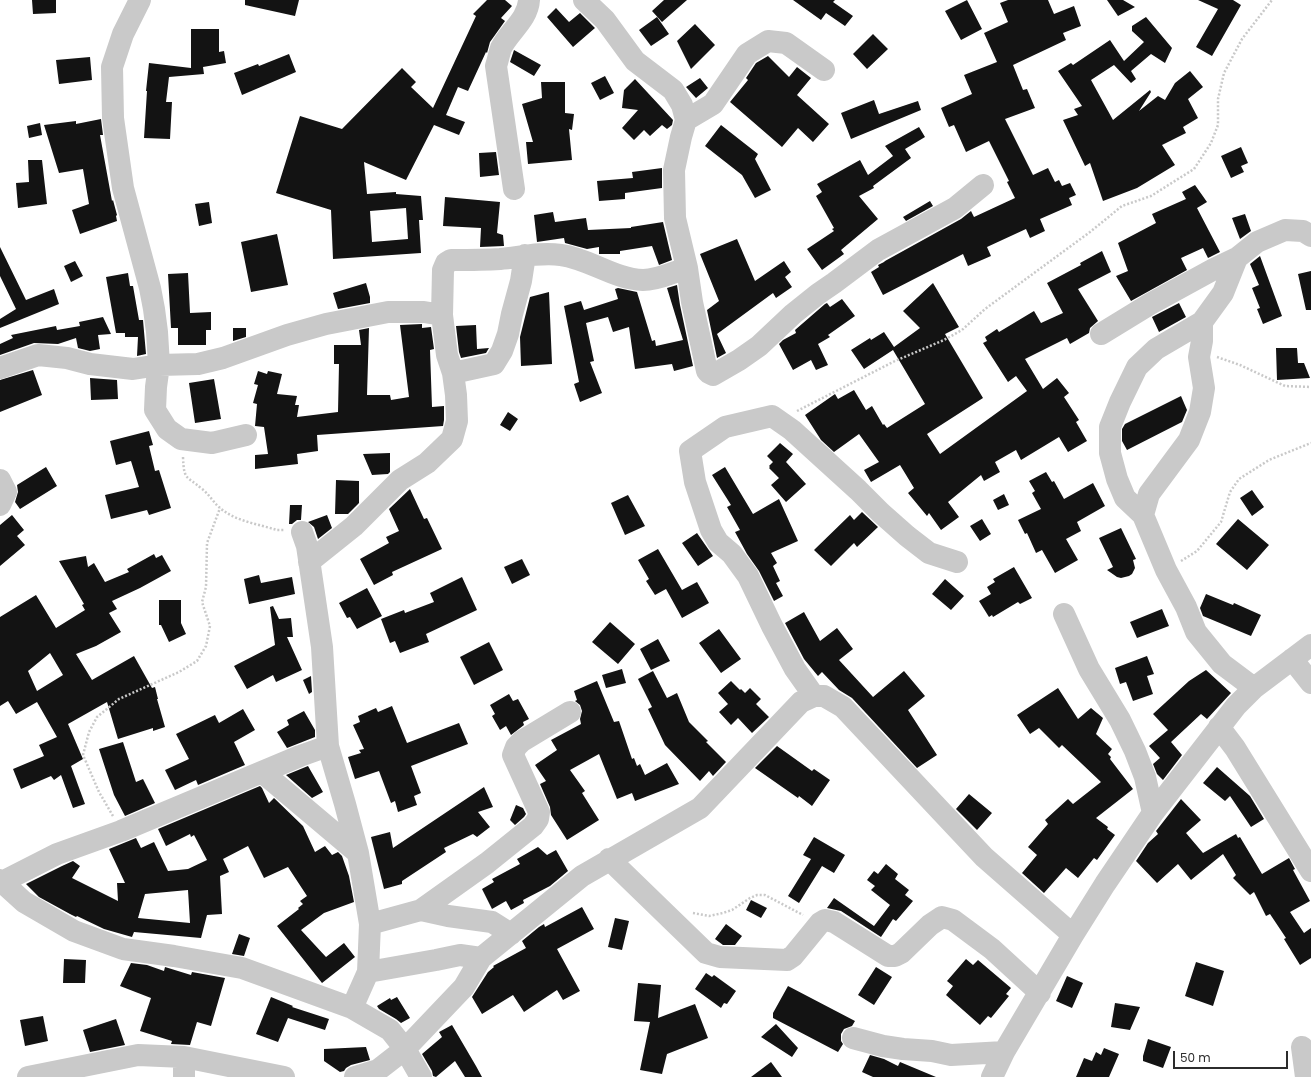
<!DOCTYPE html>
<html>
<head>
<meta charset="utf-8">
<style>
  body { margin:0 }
  #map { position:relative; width:1311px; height:1077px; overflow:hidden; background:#fff; font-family:Poppins,sans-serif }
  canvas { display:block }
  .scale { position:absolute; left:1173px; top:1051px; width:115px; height:18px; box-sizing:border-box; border:2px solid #2c2c2c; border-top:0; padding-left:5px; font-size:12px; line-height:14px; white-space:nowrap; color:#2c2c2c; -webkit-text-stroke:3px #fff; paint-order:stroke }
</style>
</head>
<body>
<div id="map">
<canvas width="1311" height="1077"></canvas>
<div class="scale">50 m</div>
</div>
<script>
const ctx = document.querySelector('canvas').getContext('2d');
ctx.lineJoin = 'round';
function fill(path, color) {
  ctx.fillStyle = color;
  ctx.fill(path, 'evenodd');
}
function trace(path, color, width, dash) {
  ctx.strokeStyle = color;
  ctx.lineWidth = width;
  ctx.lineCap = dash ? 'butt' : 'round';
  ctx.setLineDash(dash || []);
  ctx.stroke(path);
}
const building = new Path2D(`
  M32,0H56V13L33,14Z
  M245,0H299L295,16L245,5Z
  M487,0H505L512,6L501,18L505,21L490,42L487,53L486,52L468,91L458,87L446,115L465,122L459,135L434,125L406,180L364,162L367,194L396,192V194L421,196L423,220H419L421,253L333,259L331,210L276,193L300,116L342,129L402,68L416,82L411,87L433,108L476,16L473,14ZM406,208L408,239L372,242L370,211Z
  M664,0H687L662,22L652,11Z
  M793,0H835L833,2L853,16L845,26L826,13L821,20Z
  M967,0L982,29L961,40L945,11Z
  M1008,0H1048L1054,14L1074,6L1081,26L1063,33L1066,40L1013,65L1023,90L1027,89L1035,108L1005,119L1033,175L1048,168L1055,182L1059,180L1062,186L1070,183L1076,195L1069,198L1072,205L1040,219L1045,231L1030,238L1026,229L987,247L991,256L968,266L963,254L883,295L871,272L879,267L878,265L884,262L885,261L961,219L971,211L974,217L1015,198L1007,182L1009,181L989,141L966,152L954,125L949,127L941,108L972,94L964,75L997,62L984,33L1008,22L1000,3Z
  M1107,0H1123L1135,7L1118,16Z
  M1198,0H1233L1241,5L1212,56L1196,47L1218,9Z
  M556,8L569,22L580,13L595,28L573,47L547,17Z
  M657,17L669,34L651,46L639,30Z
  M1146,17L1172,48L1165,63L1151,54L1131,71L1136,79L1131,83L1114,65L1091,80L1113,120L1150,90L1151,92L1139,111L1158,96L1165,100L1175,83L1190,71L1203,87L1188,99L1198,118L1183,127L1186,133L1162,145L1175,165L1137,188L1103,201L1090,163L1085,166L1063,120L1078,115L1074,109L1082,106L1058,71L1071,63L1073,65L1110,40L1124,61L1144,42L1132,31V26Z
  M695,24L715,45L691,69L677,41Z
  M191,29H219V52L224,51L226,63L203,67L204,74L169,77L166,102H172L170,139L144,138L147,91H146L149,63L191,68Z
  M873,34L888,49L867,69L853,54Z
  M514,50L541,65L534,76L510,62Z
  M289,54L296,72L242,95L234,73L258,64L259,66Z
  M768,56L789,77L797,67L811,78L797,95L829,124L813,142L798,128L782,147L730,102L748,80L746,78L756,63Z
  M90,57L92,80L59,84L56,60Z
  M605,76L614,93L600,100L591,83Z
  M700,78L708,88L696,98L686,87Z
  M635,79L673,120L672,125L667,129L662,125L650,136L644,130L634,140L622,128L638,110L622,108L624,90Z
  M541,82H565V113L574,114L572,130L569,129L572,160L528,164L526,142H533L522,104L542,98Z
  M874,100L879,114L918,101L921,110L851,139L841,113Z
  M101,119L103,135H100L112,201L113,200L117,215L116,216L117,221L80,234L72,210L89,204L83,169L59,173L44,125L76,121V124Z
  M40,123L42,135L29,138L27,126Z
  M721,125L758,154L755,159L771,190L755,198L742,175L705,146Z
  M919,127L925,137L905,149L911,158L873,186L874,188L859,196L878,219L841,250L844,254L822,270L807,249L834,231L832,229L834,228L816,196L822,192L817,184L860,160L868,175L893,156L885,146Z
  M1241,147L1248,163L1241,166L1244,172L1231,178L1221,156Z
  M496,152L499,175L480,177L479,153Z
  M28,160H42L47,204L18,208L16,183L29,182Z
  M662,168V188L625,193V199L599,201L597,181L633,178L632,172Z
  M1195,185L1207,202L1197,208L1220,252L1208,258L1203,248L1181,258L1187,270L1131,301L1116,276L1128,271L1118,243L1156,223L1152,214L1186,199L1182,192Z
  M445,197L500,202L497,233L503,235L504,246L480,247L481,228L443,226Z
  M930,201L933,206L906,221L903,217Z
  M209,202L212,223L199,226L195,204Z
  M553,212L555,222L586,218L588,230L631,228V227L663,222L672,260L659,265L652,246L620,251V254H599V247L587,249L565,243L564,238L537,242L534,215Z
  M1245,214L1251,231L1240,239L1232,218Z
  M277,234L288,285L251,292L241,242Z
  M737,239L755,281L784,261L791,272L785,277L792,287L776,298L773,293L717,334L726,353L717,358L707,310L719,301L700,254Z
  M0,247L26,300L54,289L59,304L0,328V319L16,309L0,276Z
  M1102,251L1111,272L1078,289L1098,321L1090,328L1089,333L1070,344L1067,338L1025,359L1043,389L1057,378L1069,393L1064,397L1079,420L1076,422L1087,441L1068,452L1059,437L1021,460L1016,450L995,462L1000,472L984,481L981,475L948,502L959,517L941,530L929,513L927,516L908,493L914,488L900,465L871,482L864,470L879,462L859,434L834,452L821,440L805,415L835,394L838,399L854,390L866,410L872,406L883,425L884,424L887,428L925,404L893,350L864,369L851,350L870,338L871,340L884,332L894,347L920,328L903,311L933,283L959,327L945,334L983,398L927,434L940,454L1027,391L1016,376L1008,382L983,343L987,341L985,337L997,329L999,332L1034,311L1041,323L1063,313L1047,283L1081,265L1080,263Z
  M1260,256L1282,316L1263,324L1257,309L1260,308L1252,288L1259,285L1250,264Z
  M75,261L83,276L71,282L64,266Z
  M1311,271V310H1306L1298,274Z
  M128,273L130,286H133L139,320H143L146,354L137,356L138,337H125V333H116L106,277Z
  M188,273L190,313L211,312V330H206V345H178V328H171L168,274Z
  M366,283L370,297V303L338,309L333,293Z
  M677,285L680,305L693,366L674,371L672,364L635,369L629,327L613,332L608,317L586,323L594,361L590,362L602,393L580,402L574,384L579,382L564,306L581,301L584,310L618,299L615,289L618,288L637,292L652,341L655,340L656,346L683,340L667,288Z
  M549,292L552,364L521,366L520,337L530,297Z
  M842,299L855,316L828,335L830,337L818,344L828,365L816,370L811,360L793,370L779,344L783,340L796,333L795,330L825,304L827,303L830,307Z
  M1179,303L1186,317L1159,332L1152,317Z
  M103,317L111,334L98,335L100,349L90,351L78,348L76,338L58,344L34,343L0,355V344L13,338L11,335L56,326L57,330L80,326L79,322Z
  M422,324V328L431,327L434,349L430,350L432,407L444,406V420L443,426L317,435L318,451L297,454L298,464L255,469V455L268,454L264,427L255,426L257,404L253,403L258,385L254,384L258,371L267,374L268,371L282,374L277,394L297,396L295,405H299L297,417L338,412L339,364H334V345H361L359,330L369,328L367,395H390L391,400L409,397L400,325Z
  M476,325L477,349L489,348L486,353L461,358L459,352L456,326Z
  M233,328H246V337L233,341Z
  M1276,348H1297L1298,363H1304L1310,378L1277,380Z
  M33,370L42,395L0,412V380Z
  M90,378L117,380L118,399L91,400Z
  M214,379L221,419L195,423L189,383Z
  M1181,396L1187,410L1182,422L1127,450L1122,441V429L1125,424Z
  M508,412L518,419L510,431L500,425Z
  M149,431L153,445L149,446L155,471L159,470L171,508L149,515L147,510L111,519L105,495L139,487L131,461L116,465L110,441Z
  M780,443L793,454L786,462L806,484L786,502L771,485L779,478L769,468L770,467L769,466L773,462L767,456Z
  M390,453V472L388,474L372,475L363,454Z
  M46,467L57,486L20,509L15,502L18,492L17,485Z
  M725,467L753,514L779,499L798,541L771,553L777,563L773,566L780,581L776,583L783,596L774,601L759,571L747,554L735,532L740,530L727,507L731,505L712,475Z
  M1046,472L1052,482L1054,481L1064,499L1093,483L1105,506L1077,522L1081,531L1066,539L1078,560L1055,573L1042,550L1036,553L1027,533L1025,534L1018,520L1041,509L1032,493L1035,491L1029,481Z
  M336,480L359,481V503L348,514H335Z
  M410,489L424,519L427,518L442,549L392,572L393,575L374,585L360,559L389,543L386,537L399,531L389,509Z
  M1252,490L1264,507L1252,516L1240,498Z
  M1004,494L1009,505L998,510L993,500Z
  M628,495L645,526L625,535L611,503Z
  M290,505H302L301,520H297L292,524H289Z
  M862,512L878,527L857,547L854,543L831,566L814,550L850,515L854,520Z
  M12,515L24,530L17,536L25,545L0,566V525Z
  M327,515L332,528L318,539L314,527L308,522Z
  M982,519L991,534L980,541L970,526Z
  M1238,519L1269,545L1247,570L1216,544Z
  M1121,528L1136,559L1133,560L1135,568L1132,574L1129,576L1121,578L1117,577L1107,570L1113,567L1099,538Z
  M697,533L713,556L698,566L682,543Z
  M658,549L682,590L697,582L709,603L682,618L666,589L655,595L646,581L649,579L638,560Z
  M154,554L156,558L162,555L171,571L140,588L112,601L117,609L109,613L121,632L96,646L76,654L92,680L134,656L152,688L155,687L158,699H157L165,727L153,731V728L118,739L107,702L68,724L83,759L71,766L85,804L73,808L61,775L54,780L51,776L21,789L13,769L44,756L39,745L57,737L37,702L16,714L8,701L0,706V617L36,595L56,628L85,610L82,605L84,604L59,561L86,556L88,567L94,563L105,582L129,572L127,569ZM50,653L63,675L37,691L28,671Z
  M522,559L530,575L512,584L504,567Z
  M1014,567L1032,598L1020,604L1018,602L993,617L992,615L989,617L979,601L991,594L987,587L995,582L993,579Z
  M259,575L261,583L292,577L295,594L249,604L244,579Z
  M462,577L477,610L426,634L429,642L400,653L395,641L390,643L381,619L404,610L405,613L434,602L430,593Z
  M945,579L964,596L951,610L932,594Z
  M367,588L382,616L357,629L350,617L347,618L339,603Z
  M1206,594L1233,605L1234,603L1261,615L1251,636L1203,616L1200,608Z
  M159,600H181V623L186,634L169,642L161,625H159Z
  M273,606L279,619L291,618L293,637H287L302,670L276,682L273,675L247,689L234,666L275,645L270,607Z
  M1162,609L1169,626L1137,638L1130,622Z
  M804,612L820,641L837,628L853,649L839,660L873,697L904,671L925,696L908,710L937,755L917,768L852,698L839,690L822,672L818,676L804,659L785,623Z
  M610,622L635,644L618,664L592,642Z
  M719,629L741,659L721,673L699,643Z
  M658,639L670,661L651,670L640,649Z
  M489,642L503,670L474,685L460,657Z
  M1147,656L1154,674L1147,676L1153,694L1133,701L1126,682L1120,684L1115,668Z
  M622,669L626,683L606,688L602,675Z
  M1206,670L1231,693L1207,719L1201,714L1171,742L1182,755L1163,780L1157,774L1153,764L1160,758L1149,746L1168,730L1153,714L1189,681Z
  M653,671L667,698L677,693L689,722L708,741L706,742L726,762L713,776L709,771L700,781L665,745L648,709L652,707L638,679Z
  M311,676L312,692L309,694L303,680Z
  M597,681L614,722L619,721L632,759L634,758L637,766L640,764L645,775L667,763L679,784L635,801L632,793L617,799L599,754L570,770L585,791L582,793L599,820L567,840L551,815L550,807L540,784L546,781L535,765L557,750L551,740L581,724L580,719L582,711L580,705L575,701L577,700L574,691Z
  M731,681L740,690L741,689L745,693L750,688L761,699L756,704L769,717L752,733L738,718L731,725L719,712L728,704L718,693Z
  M1058,688L1078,719L1091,708L1103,718L1096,734L1112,749L1108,754L1111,757L1110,759L1133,789L1096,818L1108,827L1107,829L1115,835L1097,860L1094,858L1078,878L1066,868L1044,893L1022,873L1037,855L1028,847L1048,824L1045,820L1068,799L1073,804L1101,782L1062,745L1059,748L1039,728L1030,734L1017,715Z
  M509,694L513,701L518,699L529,719L523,722L524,725L511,735L506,726L500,730L492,716L495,714L490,705Z
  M392,706L407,743L459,723L468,744L411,766L421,793L414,796L417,805L398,812L395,801L391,803L379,771L355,779L348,757L361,753L359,750L364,749L353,725L360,722L358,716L376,708L378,712Z
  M243,709L255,730L234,742L245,765L198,785L196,780L175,790L165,770L189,759L176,734L215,715L219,723Z
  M304,711L315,730V737L287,748L277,732L289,725L287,720Z
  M123,742L136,782L143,779L155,803L125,816L114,795L99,749Z
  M777,746L812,771L814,769L830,780L812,806L799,796L798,798L755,768Z
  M308,766L323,792L312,798L286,775Z
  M1217,767L1250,796L1264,819L1251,827L1230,796L1225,801L1203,783Z
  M260,786L262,788L269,803L274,798L303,826L315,852L325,846L332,855L338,852L342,856L349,876L354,902L324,913L301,930L326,957L344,943L355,957L322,983L277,926L299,909L298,908L303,904L300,901L307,896L288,867L264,878L248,846L223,859L229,872L220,876L222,914L207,915L201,938L134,932L132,937L104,929L77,916L76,917L70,914L39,897L26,884L62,866L73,861L80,866L72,878L118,901L117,883H125L109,849L136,838L141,848L154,842L168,871L188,869L207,860L194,835L191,837L190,834L166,846L158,829ZM188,890L190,923L138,918L145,894Z
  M484,787L493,807L478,812L490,827L477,837L473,834L444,848L446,852L402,881V884L384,889L371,837L390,832L393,848Z
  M969,794L992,813L977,830L956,809Z
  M1181,799L1201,820L1186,833L1203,853L1236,834L1238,838L1240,837L1262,874L1289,858L1295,869L1293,870L1310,901L1290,912L1304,933L1311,928V958L1300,965L1284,939L1286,938L1270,914L1266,916L1254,892L1250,895L1233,878L1236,875L1223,854L1191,880L1178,864L1157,883L1136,861L1148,843L1158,834L1156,831Z
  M516,805L523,808L526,814L524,817L515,825L510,820Z
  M814,837L845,855L834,873L822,866L799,903L788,896L811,859L803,855Z
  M538,847L547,855L556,850L568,871L550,886L523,900L524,903L511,910L506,901L492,909L482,889L494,882L492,879L520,864L517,859Z
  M886,864L898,874L895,879L909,890L905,895L913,901L896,921L893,919L881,937L841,911L827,908L834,898L874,926L890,905L871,890L875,886L867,880L874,871L878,874Z
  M751,900L767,908L761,918L746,910Z
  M582,907L594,929L557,949L580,991L563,1000L557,990L524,1012L513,995L482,1014L472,997L488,972L494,967L493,966L526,948L522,941L539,927L544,924L545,927Z
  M615,918L629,921L622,950L608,947Z
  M726,924L742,936L735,945H723L715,939Z
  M239,934L250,938L244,956L232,954Z
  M64,959L86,960L85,983H63Z
  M966,959L973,965L978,960L1011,988L1006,994L1009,996L991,1018L988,1016L980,1025L946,995L953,986L947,981Z
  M1196,962L1224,971L1213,1006L1185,996Z
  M131,963L147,965L164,971L165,967L191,975L192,972L225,978L211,1026L197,1022L190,1045L171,1044L172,1041L140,1031L151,998L120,986Z
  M876,967L892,977L874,1005L858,995Z
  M706,973L712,977L714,975L736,991L727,1004L724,1003L721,1008L695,989Z
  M1067,976L1083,983L1072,1008L1056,1001Z
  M638,983L661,985L658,1018L695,1004L708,1038L667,1054L662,1074L640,1070L650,1022L634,1021Z
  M788,986L855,1021L852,1026L844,1029L841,1034V1041L843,1044L838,1052L773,1018V1013Z
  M271,997L293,1006L292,1007L329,1019L325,1030L288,1018L278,1042L256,1034Z
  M397,997L410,1018L401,1023L396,1019L379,1009L377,1006L390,998L391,1000Z
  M1115,1003L1140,1007L1130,1030L1111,1027Z
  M43,1016L48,1041L25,1046L20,1020Z
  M116,1019L125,1045L90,1052L83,1030Z
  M776,1024L798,1048L792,1057L761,1037Z
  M452,1025L476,1066L482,1077H465L455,1061L436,1077L433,1076L432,1071L422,1054L442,1037L439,1032Z
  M1148,1039L1171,1047L1163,1068L1143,1061V1056Z
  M366,1047L370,1060L351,1065L346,1068L344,1071L340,1072L324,1061V1049Z
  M1104,1048L1119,1054L1109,1077H1076L1084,1058L1092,1061L1096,1052L1101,1055Z
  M870,1055L884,1059L898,1066L900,1062L936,1077H873L862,1072Z
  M771,1062L782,1077H751Z`);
const path = new Path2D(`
  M1217,357L1240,365L1285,386L1311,387
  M797,411L895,361L944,340L962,330L985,309L1090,232L1122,206L1151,196L1194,169L1211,143L1218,125V99L1224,73L1242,39L1272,0
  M183,457C184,481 186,475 202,489C209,494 213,502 219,507C234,521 258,524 277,530H284
  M1181,561L1197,551L1221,522L1230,492L1239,479L1269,460L1311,443
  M113,816L99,792L83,755L89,732L97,717L119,699L179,672L197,661L206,646L210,626L202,602L206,587L207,543L220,508
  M693,913L709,916L723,913L732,910L750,898L757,895H765L803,915`);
const minor = new Path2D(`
  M140,0L123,34L112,67L113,118L123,188L150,288L154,309L157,332L159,365L156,387L155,410L167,429L181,439L212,443L246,435
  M584,0L605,20L635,61L673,90L682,105L686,120L681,137L674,170L675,218L687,268L692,302L707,371L709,373L713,375L739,360L759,346L793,314L818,294L834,283L878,250L955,208L983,185
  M686,120L713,104L747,54L768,41L786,43L824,70
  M514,189L496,66C498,60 499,54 501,48C509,32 528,19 529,0
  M1237,258L1223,293L1202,322L1156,349L1137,367L1120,402L1110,427V453L1117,479L1125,498L1143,515L1166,570L1186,607L1196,632L1222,664L1254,688
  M442,315L443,270L446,263L451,260C468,260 484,260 500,259C521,257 540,252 561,255C590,259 614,279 643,280C658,280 673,272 687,268
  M1101,334L1150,304L1214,269L1237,258L1257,242L1285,230L1303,231L1311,236
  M0,368L38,355L67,358L90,364L133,369L159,365L198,364L223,358L287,335L326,324L388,312H424L442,315L447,355L453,373L456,395L457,421L452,439L427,463L400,480L354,526L309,562
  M453,373L494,364L502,351L508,334L512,314L521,281L525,255
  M0,480L6,492L0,505
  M1143,515L1149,494L1189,440L1200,412L1204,388L1199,357L1202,341V322
  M302,532L307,546L322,647L328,746L345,804L358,853L370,924L368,972L352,1008
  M1064,614L1089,669L1120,720L1135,751L1145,777L1153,813
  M1292,659L1311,683
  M814,696L795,669L772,626L748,576L732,554L718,542L711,530L695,482L690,451L725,427L772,416L792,430L858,490L881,513L907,536L929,553L957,562
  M1219,727L1235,748L1311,871
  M262,772L358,853
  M609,859L706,953L720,957L787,960L793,956L820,923L825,920L834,922L888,956H895L901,953L930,925L942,917L953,920L992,949L1040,993
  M0,880L24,902L74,931L123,949L174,956L242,968L352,1008L390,1030L405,1049L421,1077
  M2,882L57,854L121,831L300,756L328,746
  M421,910L487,863L533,826L538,819L539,812L513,755L516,747L522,741L570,712
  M370,924L421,910L448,916L492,922L511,934
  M368,972L436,960L460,955L481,958
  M853,1038L883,1046L903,1049L932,1051L951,1055L1004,1052
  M1302,1047L1306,1077
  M28,1077L138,1055L184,1057L284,1077
  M184,1077V1057
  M355,1077L378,1070L405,1049L464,987L481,958L582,876L700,808L801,702L814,696H824L843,707L984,857L1073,935
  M992,1077L1004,1052L1073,935L1105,884L1153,813L1236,706L1254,688L1311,645`);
fill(building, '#131313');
trace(path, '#c9c9c9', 2.5, [2, 2]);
trace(minor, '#c9c9c9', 22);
</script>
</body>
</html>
